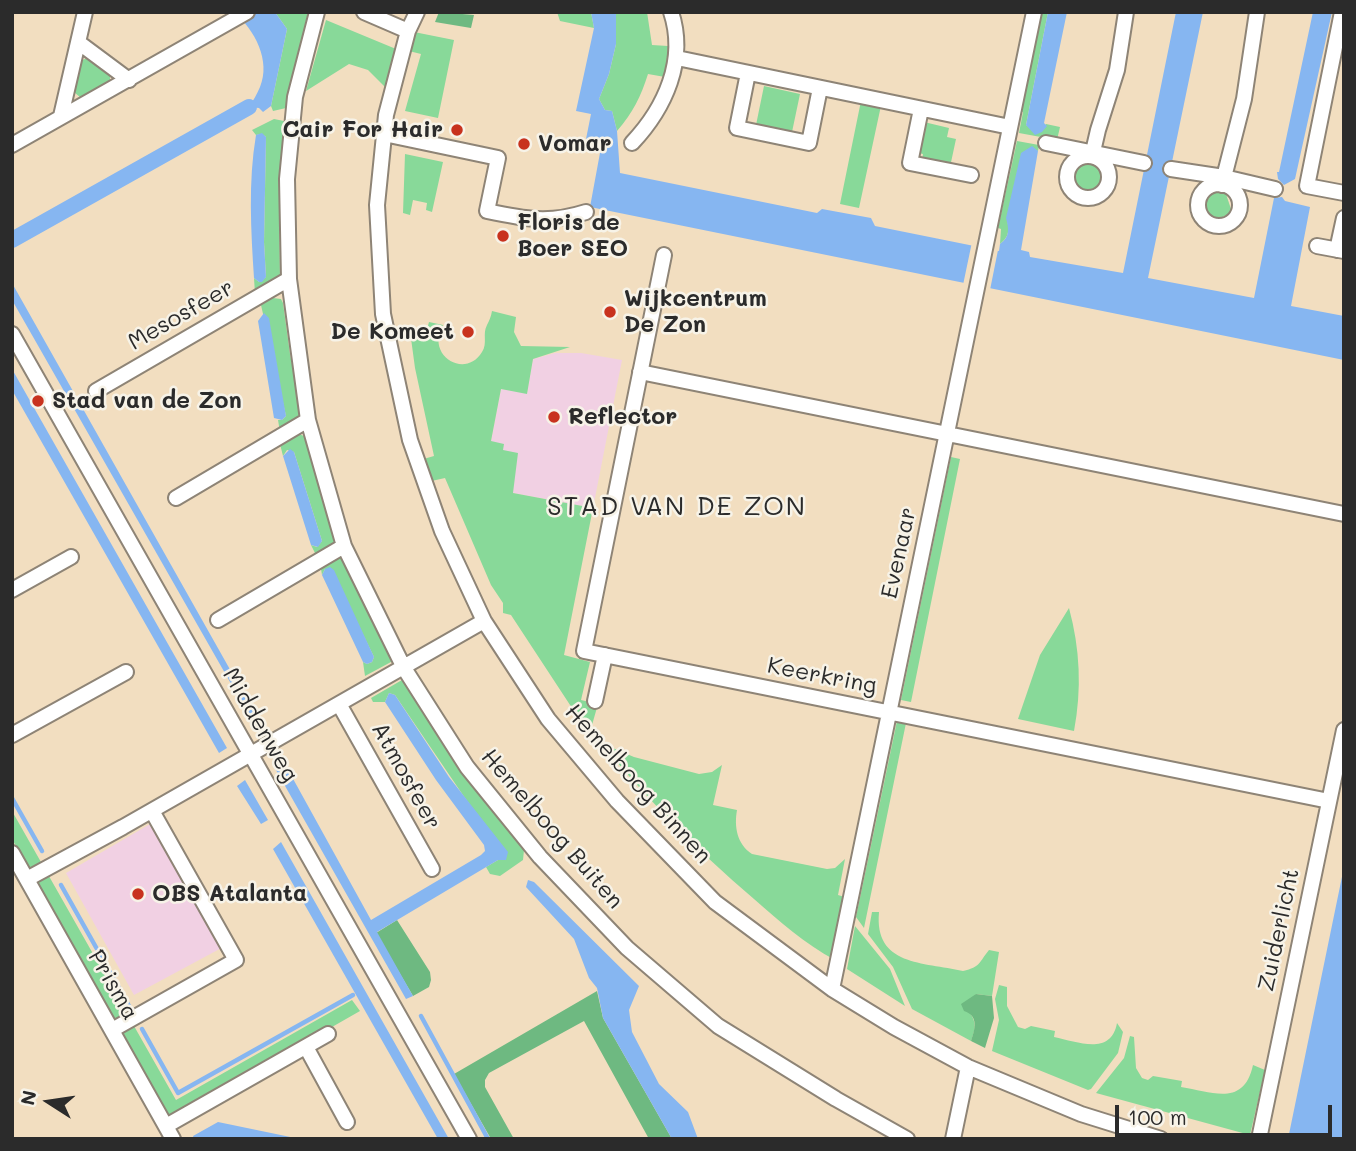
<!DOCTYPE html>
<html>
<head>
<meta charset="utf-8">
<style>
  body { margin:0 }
  #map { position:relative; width:1356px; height:1151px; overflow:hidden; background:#f2dec0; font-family:Mali,sans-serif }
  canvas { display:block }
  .frame { position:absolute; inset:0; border:14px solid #2b2b2b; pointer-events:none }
  .north { position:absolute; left:14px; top:1067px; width:70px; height:70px; -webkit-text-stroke:5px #f7f3e8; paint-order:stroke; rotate:282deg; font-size:19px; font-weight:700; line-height:28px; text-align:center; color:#2b2b2b }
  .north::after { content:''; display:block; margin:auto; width:24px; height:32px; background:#2b2b2b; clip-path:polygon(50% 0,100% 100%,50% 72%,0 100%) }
  .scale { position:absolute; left:1115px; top:1105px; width:217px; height:32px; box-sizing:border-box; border:4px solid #2b2b2b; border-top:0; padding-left:9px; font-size:21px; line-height:24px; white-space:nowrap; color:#2b2b2b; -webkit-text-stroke:5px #f7f3e8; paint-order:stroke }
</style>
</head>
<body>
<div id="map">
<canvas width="1356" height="1151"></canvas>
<div class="frame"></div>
<div class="north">N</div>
<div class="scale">100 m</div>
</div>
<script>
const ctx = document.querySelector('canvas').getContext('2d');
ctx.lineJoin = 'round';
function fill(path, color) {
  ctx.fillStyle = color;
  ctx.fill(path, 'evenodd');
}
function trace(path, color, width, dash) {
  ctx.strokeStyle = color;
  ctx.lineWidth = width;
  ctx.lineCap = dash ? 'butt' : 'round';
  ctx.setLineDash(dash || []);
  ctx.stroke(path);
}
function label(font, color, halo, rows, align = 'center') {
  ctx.font = font + ' Mali,sans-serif';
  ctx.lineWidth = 5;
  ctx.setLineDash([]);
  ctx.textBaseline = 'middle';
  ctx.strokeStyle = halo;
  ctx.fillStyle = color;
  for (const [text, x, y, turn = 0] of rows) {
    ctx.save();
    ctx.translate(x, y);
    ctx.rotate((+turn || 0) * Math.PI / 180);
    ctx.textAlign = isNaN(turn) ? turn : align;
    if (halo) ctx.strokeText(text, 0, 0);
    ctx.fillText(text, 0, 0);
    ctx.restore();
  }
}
const built = new Path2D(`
  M555,353H581L622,360L593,508L513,493L503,450L491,441L501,389L527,393L533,359Z
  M157,820L227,945L134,995L66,873Z`);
const green = new Path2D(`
  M275,12H308L286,108L273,111L271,106L287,29Z
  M557,12H591L594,28L560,21Z
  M616,12H647L652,45L668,46L665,77L648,74C641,96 633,113 617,131L612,111L605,110L599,99L609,74L616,44Z
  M1040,12H1048L1026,125L1039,132L1046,124L1060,127L1057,140L1019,133L1023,112L1020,111Z
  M326,20L396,49L385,87L368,70L349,64L306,91Z
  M414,32L454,40L438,118L405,111L421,54L409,51Z
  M88,58L110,74V81L81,98L74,92L82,60Z
  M764,86L800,94L792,132L756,125Z
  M862,96L882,101L859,208L840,204Z
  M274,119L284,121L279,186L280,280L255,294L254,278L259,282L266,277L264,242L266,137L262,134L256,135L252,130Z
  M924,122L949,128L947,137L956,139L950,167L922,160L923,154L918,153Z
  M1017,141L1039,145L1038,151L1035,150L1007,218C1009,230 1010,236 1000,244L1001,229L998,228Z
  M405,154L443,162L432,212L426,210L427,203L413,200L410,215L403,213Z
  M1072 179a16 16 0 1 1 32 0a16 16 0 1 1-32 0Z
  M1213,190L1225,191L1232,212L1217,220L1203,209Z
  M273,298L281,299L283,303L290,354L301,412L300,418L280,432L278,420H282L286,416L261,305Z
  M492,311L516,317L514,332L521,346L570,347L533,359L527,394L501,389L491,441L504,444L503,450L518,453L513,493L593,508L564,655L590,662L581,700L598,704L590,732L572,708L511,615L503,613V603L491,585L445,478L427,482L420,460L434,456L415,368L410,331L426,333L429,322L443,325C425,355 465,380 482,352C488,343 482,334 487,325C489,321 491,317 492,311Z
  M297,433L306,437L337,539L333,546L316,555L311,545L317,547L322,541L294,452L287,450L283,456L280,444Z
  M951,457L960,459L911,702L901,700Z
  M341,555L391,657V662L365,676L363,662L367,664L372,662L374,657L354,616L325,569L322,575L320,563Z
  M1069,608C1080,649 1082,689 1074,731L1018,719L1040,655Z
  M402,680L524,850L523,860L500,876L490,874L486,867L498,860L469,804L395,695L389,693L385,702H373L371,698Z
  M897,721L906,723L864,928L856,917Z
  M592,731L608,746L634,757L699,774L712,772L722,765L713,805L737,810C734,827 737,844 752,854L827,869L835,868L845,859L838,895L848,898L835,960C805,944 779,921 754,899C695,849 642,793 593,734Z
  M12,811L176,1100L352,1000L360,1011L171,1119L12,839Z
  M872,912H879C874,966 923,962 963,971C981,967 979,962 989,950L999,952L992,996L976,994L970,1013C977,1023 975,1030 971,1041L912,1009L893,967L868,934Z
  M855,926L890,969L905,1006L847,969Z
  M999,985L1007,987V1006L1018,1027L1025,1029L1031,1026L1055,1031L1054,1037C1078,1042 1111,1056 1117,1023L1123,1032L1118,1053L1091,1089L1088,1090L992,1051L999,1020L995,999Z
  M1130,1036L1134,1037L1136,1068L1142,1078L1148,1080L1153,1076L1182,1081L1181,1087C1213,1092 1244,1107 1253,1065L1265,1070L1250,1135L1096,1093L1124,1058Z`);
const forest = new Path2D(`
  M439,12L474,15L471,28L435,22Z
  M397,920L430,972L431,980L429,987L413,996L376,933Z
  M597,991L603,1018L672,1139H649L584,1021L489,1073L485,1080V1087L514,1139H491L454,1074Z
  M976,994L992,996L994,1018L985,1048L971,1041C975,1029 979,1016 964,1011L961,1004Z`);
const water = new Path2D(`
  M234,12H275L287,29L271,106L263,112L259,108L249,107C253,101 257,94 260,87C271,61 255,30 234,12Z
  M591,12H616V44L609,74L599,99L605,110L612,111L617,131L620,173L817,213L822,209L871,218L875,226L999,251L1000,244C1010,237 1009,229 1006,218L1021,153L1032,146L1038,151L1021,250L1029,252L1030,257L1123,273L1176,12H1203L1148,278L1254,298L1274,198L1282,197L1285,201L1310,207L1291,306L1344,316V360L590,207L602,142L586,139L591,114L576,111L594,28Z
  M1048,12H1067L1044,123L1047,126L1042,132L1035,135L1026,125Z
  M1313,12H1332L1295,179L1284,185L1278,179L1277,172H1279Z
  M262,133L266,137L264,242L266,277L262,282H259L254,278C251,231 248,182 256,135Z
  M12,283L263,728L258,731L12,300Z
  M264,313L269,318L286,416L282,420L274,418L258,321Z
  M12,369L227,748L219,753L12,390Z
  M290,449L294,452L322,541L318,547L311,545L283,456Z
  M330,567L334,570L374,657L372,662L367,664L363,662L322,575L325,569Z
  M389,693L395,695L449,777L508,852L506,860H498L377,932L413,996L406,999L272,763L281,757L371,920L481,855L485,851L484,845L436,780L385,702Z
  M245,780L268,820L261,824L237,786Z
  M281,842L449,1139H438L273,849Z
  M1344,867V1139H1288Z
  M528,880L534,882L639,986L629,1010L632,1032L659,1084L688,1112L698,1139H672L603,1018L597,988L589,978L574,939L526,887Z
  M218,1122L300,1139H194L193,1136Z`);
const pier = new Path2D(`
  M1000,240L990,290L963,285L972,242L997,247Z`);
const stream = new Path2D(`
  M12,798L42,851
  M61,885L129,1006
  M421,1016L488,1139
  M142,1029L178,1093L353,995`);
const canal = new Path2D(`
  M12,240L249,107`);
const street = new Path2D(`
  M317,12L295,97L287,179L289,279L308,420L344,546L404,668L467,767L540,857L627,948L718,1026L836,1099L907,1139
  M364,12L408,31
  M417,12L408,31L386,115L377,205L383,314L410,440L442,531L484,621L548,719L617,801L715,902L832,989L894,1027L968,1067L1081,1114L1161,1139
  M1342,12L1307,186L1344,193
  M78,42L129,80
  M677,58L1010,127
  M748,73L737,128L809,143L820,88
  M921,109L910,163L971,175
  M61,116L85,12
  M384,134L498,158L487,211C525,219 549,224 586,212
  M632,143C665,108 687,60 671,12
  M1046,143L1144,163
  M12,145L247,12
  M1067 177a21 21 0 1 1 42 0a21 21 0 1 1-42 0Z
  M1092,156L1098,130L1117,70L1126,12
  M1171,169L1224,177L1275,189
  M1198 205a21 21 0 1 1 42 0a21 21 0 1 1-42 0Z
  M1222,185L1244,99L1257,12
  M1317,246L1344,251
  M1337,250L1344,218
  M664,255L584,651L1329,801
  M12,334L469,1139
  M640,372L1344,514
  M96,391L289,279
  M176,498L308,420
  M12,590L71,557
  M218,620L344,546
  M595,701L605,655
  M339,704L432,869
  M12,735L126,672
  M12,853L173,1139
  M27,879L123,827L484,621
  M832,989L1034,12
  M112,1030L236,960L152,811
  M306,1047L347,1122
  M166,1126L328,1034
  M953,1139L968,1067
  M1259,1139L1344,730`);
const markers = [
  [457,130,7,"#c8321e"],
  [524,144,7,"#c8321e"],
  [503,236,7,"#c8321e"],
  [610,312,7,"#c8321e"],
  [468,332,7,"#c8321e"],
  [38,401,7,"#c8321e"],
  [554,417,7,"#c8321e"],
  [138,894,7,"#c8321e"]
];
const poiNames = [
  ["Cair For Hair",443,130,"right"],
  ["Vomar",538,144],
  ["Floris de",517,223],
  ["Boer SEO",517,249],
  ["Wijkcentrum",624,299],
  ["De Zon",624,325],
  ["De Komeet",454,332,"right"],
  ["Stad van de Zon",52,401],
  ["Reflector",568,417],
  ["OBS Atalanta",152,894]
];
const streetNames = [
  ["Mesosfeer",181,315,-30],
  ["Evenaar",899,553,-78],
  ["Keerkring",822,676,11],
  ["Middenweg",260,725,60],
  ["Atmosfeer",406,776,61],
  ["Hemelboog Binnen",638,784,48],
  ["Hemelboog Buiten",552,829,49],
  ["Zuiderlicht",1279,930,-78],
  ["Prisma",113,985,60]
];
const quarterNames = [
  ["STAD VAN DE ZON",677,507]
];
fill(built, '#f1d0e3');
fill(green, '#88d999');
fill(forest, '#6eb981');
fill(water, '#86b6f1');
fill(pier, '#f2dec0');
trace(stream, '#86b6f1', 4.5);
trace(canal, '#86b6f1', 16);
trace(street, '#8e8476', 18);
trace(street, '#fff', 14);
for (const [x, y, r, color] of markers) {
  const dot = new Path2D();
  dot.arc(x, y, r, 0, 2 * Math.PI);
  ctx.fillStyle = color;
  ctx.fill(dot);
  trace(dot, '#f7f3e8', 2.5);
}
label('bold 23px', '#2b2b2b', '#f7f3e8', poiNames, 'left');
label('23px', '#2b2b2b', '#f7f3e8', streetNames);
ctx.letterSpacing = '2px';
label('26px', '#2b2b2b', '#f7f3e8', quarterNames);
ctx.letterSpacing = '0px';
</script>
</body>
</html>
